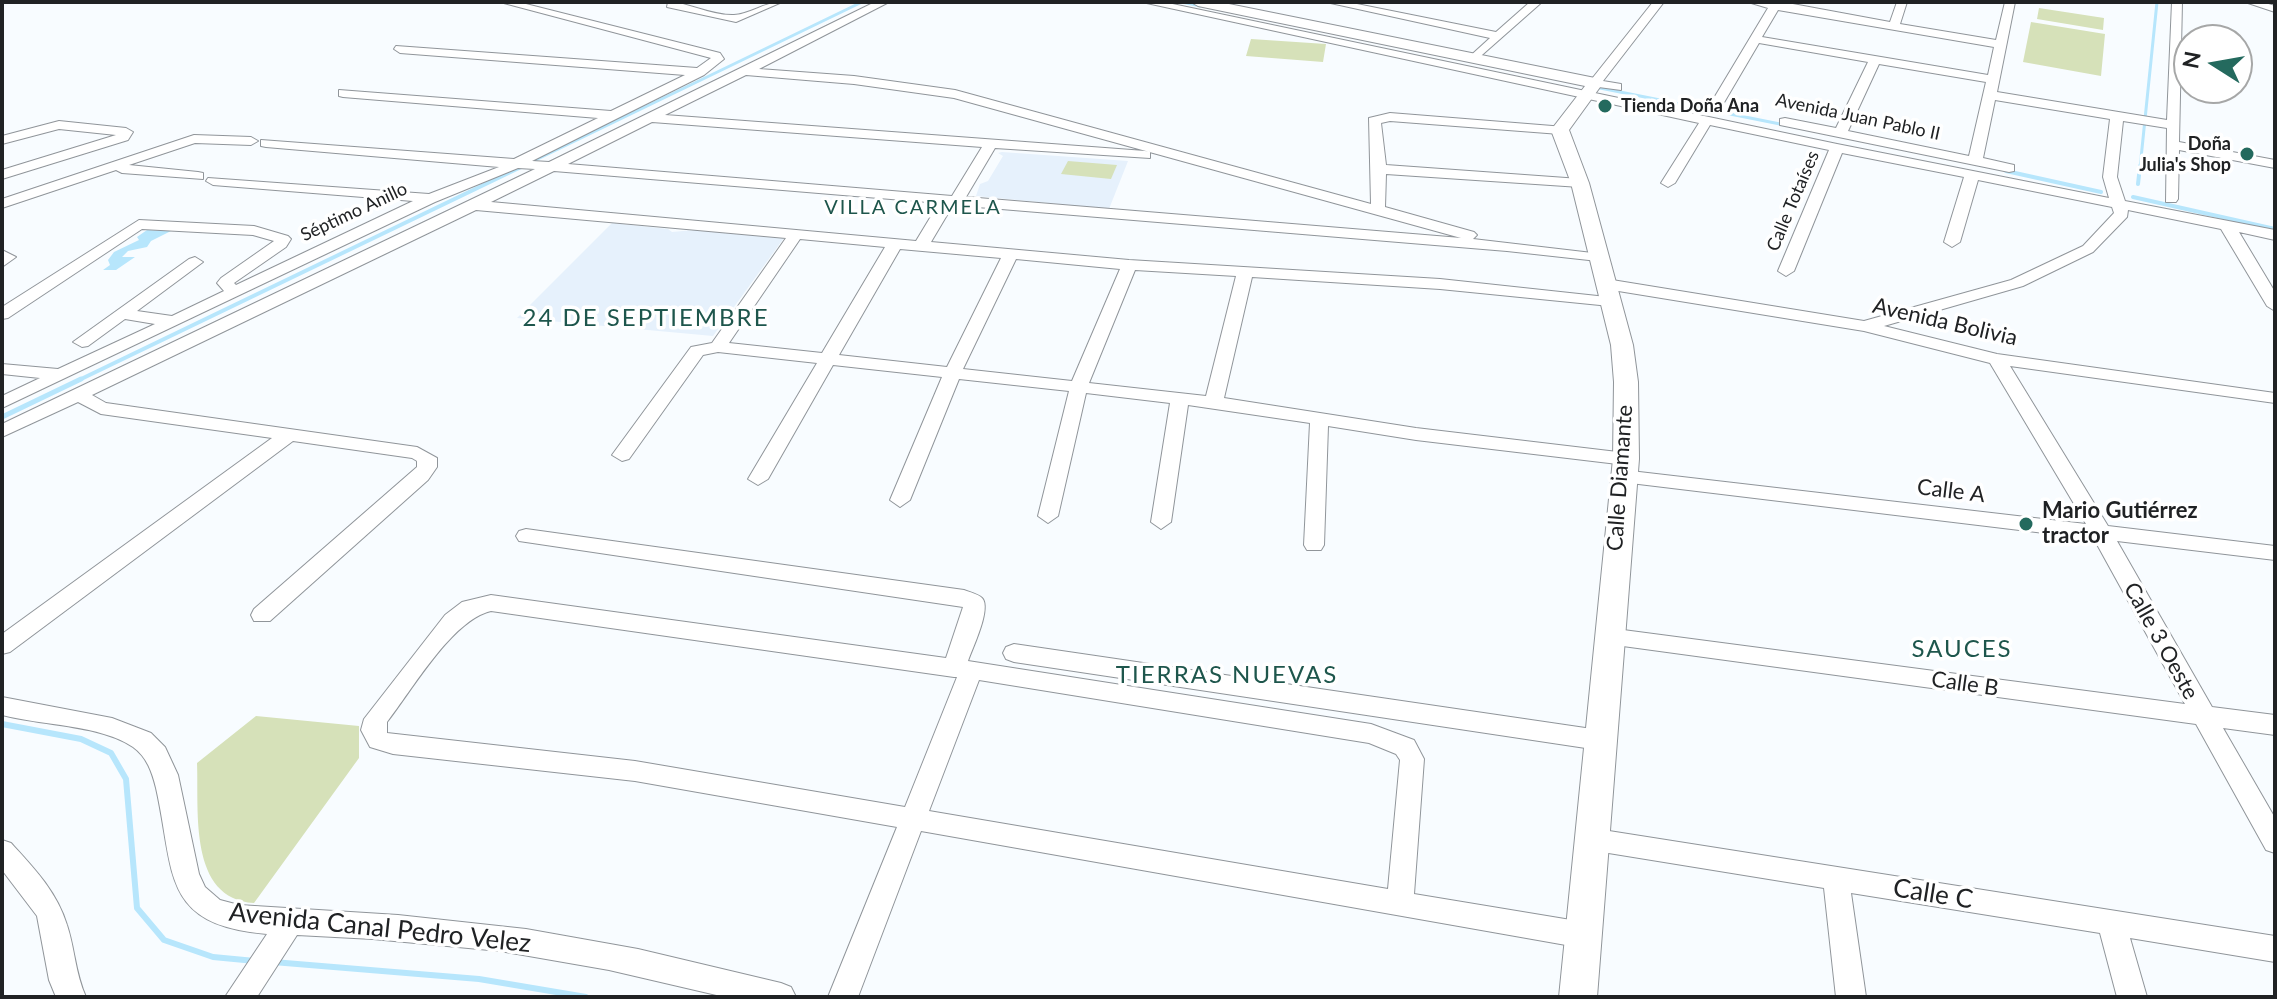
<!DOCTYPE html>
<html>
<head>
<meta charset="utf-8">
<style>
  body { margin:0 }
  #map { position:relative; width:2277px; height:999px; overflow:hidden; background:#f8fcff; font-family:Lato,sans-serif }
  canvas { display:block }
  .frame { position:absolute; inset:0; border:4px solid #202224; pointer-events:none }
  .north { position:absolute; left:2173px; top:24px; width:80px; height:80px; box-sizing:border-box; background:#fff; border:2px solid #a6a7a7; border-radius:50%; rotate:281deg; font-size:22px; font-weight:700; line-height:32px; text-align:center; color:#202224 }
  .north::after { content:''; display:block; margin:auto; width:28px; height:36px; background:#246a5e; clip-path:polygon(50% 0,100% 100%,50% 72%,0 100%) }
</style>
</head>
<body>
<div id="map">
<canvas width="2277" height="999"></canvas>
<div class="frame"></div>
<div class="north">N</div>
</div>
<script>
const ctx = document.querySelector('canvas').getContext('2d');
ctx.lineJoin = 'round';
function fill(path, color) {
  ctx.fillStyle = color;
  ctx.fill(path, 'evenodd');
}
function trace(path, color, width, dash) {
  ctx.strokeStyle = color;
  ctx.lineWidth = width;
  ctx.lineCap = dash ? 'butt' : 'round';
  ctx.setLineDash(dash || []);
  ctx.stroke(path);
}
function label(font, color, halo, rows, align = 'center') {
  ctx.font = font + ' Lato,sans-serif';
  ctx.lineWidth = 7;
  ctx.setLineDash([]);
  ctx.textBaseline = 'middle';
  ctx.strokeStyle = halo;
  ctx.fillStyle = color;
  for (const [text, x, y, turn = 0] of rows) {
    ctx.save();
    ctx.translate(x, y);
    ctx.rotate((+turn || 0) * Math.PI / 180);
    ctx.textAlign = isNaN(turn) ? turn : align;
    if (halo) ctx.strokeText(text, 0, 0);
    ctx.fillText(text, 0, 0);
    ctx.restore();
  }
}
const built = new Path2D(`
  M1002,152L1128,161L1109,209L976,196L980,184L988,181L1003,156L998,153Z
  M612,223L668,229L672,232L694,230L784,238L713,336L517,318Z`);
const green = new Path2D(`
  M2039,8L2104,18L2103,30L2037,19Z
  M2031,22L2105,34L2101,76L2023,62Z
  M1251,39L1326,44L1323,62L1246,56Z
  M1068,161L1117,165L1111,179L1061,174Z
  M256,716L359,726V758L254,903C188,899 199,811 197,763Z`);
const water = new Path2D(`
  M147,230L171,231L151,241L147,247L128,251L122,257H135L116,270H103L110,265L108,260L114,252L139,240L137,237Z`);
const streamFar3 = new Path2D(`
  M1182,2L1201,6
  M1595,87L1785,125
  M519,168L862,2
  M2140,168L2157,2`);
const streamFar2 = new Path2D(`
  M2006,171L2101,192
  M2138,184L2140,166
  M2133,197L2275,229
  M77,381L523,166`);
const streamFar1 = new Path2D(`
  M2,417L81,379`);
const stream = new Path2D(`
  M2,724L81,739L111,753L126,779L137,908L164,940L213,957L255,961
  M273,962L479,979L586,997`);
const minor = new Path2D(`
  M500,2H518L720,53L724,59L704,75L532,161L549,162L875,2H889L759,69L854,76L955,90L1371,204L1369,118L1390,113L1565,127V133L1560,134L1390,121L1381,123L1386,165L1580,179L1587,183L1580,187L1386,174L1385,207L1474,232L1477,235L1473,239L1601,254L1607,256V262L1507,251L953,205L931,242L1129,260L1440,279L1616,298L1618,301L1610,306L1440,289L1252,277L1224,398L1416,428L1626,453L1636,459L1626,465L1416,440L1328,426L1324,545L1321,550H1307L1304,545L1310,423L1188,405L1171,522L1161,529L1151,522L1170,403L1086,393L1058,516L1048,523L1038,516L1069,391L959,379L910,500L900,507L890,500L942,377L833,365L768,479L758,485L748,479L817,363L718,352L703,355L629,459L622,461L612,455L691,347L712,343L786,238L476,210L92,395L106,403L417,447L437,458V467L428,480L270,621H254L251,615L254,609L417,467V461L412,458L293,441L10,652L2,654V634L272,438L101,414L78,402L2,437V424L535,169L518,168L435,202L2,408V396L40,378L2,374V364L58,369L155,324L125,319L88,346L82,347L73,342L189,259L195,257L203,262L137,311L172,316L224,291L217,283L221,278L274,241L253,235L142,229L8,318L2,319V307L139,220L254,226L288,236L291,239L286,247L234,283L236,285L413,201L213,185L206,181L208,178L429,194L499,167L266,147L261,146V140L514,159L598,118L343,97L339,96V90L611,111L685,75L400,53L394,49L396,46L697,68L711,58ZM746,75L854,84L954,98L1461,238L966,197L995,148L1150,158V152L1145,151L665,115ZM652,122L982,147L952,196L568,164ZM554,171L939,203L916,241L491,202ZM800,239L885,247L822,353L729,343ZM900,249L1001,258L947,367L839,355ZM1016,259L1120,269L1072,381L963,369ZM1135,270L1236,276L1206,396L1089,383Z
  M668,2C688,2 711,16 734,15C751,14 764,2 782,2L736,22L667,7Z
  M1142,2H1163L1837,144L2109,198L2103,177L2110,119L1995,100L1983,158L2014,165V171L2009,172L1780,125V119L1785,118L1836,128L1868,62L1759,43L1719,111L1708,108L1768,8L1748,2H1782L1890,22L1897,2H1907L1900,24L1996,40L2005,2H2015L1997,92L2167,120L2172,2H2182L2179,142L2275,160V168L2179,150L2178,199L2176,202H2166L2167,128L2123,121L2117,177L2125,201L2275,230V240L2239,232L2275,292V311L2267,306L2221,229L2128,210L2127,217L2093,252L2023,286L1884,326L1997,354L2275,393V403L2010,366L2108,526L2275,546V560L2117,541L2212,707L2275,715V735L2223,728L2275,818V853L2266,850L2196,724L1608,644L1600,642L1597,636L1600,630L1608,628L2185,704L2094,539L1622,482L1612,476L1622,470L2086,524L1990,363L1864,331L1606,289L1598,284L1606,279L1864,321L2011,280L2083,246L2114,213L2112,207L1978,180L1960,242L1952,247L1944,242L1964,177L1842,153L1794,271L1786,276L1778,271L1829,150L1710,125L1675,183L1668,187L1661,183L1699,123ZM1778,10L1994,47L1988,75L1762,37ZM1879,64L1986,82L1969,156L1848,131Z
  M1326,2H1347L1496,32L1530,2H1542L1474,62L1468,58L1490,38Z
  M1653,2H1664L1603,81L1621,84V90L1591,86V80Z
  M2262,2L2275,6V12L2248,3Z
  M59,121L126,128L133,132L128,140L2,179V170L116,135L59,129L2,144V136Z
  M194,135L251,137L258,141L251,145L195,143L129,165L198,172L203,173V179L122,173L116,170L2,208V199Z
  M2,250L16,257L2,267Z
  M526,529L964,590C969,592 978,594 982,598C992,608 972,649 968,661L1371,724L1414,740L1424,759L1414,894L1583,922L1593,926L1597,935L1593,944L1583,948L921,831L858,997H828L897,827L635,781L393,754L370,747L361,730L364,719L445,615L462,602L491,595L946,658L963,607L519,541L516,536L519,531ZM491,611L954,677H957L905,807L635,761L387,733V722C412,690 452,620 491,611ZM979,680L1369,743L1396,754L1400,760L1388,889L929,811Z
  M1014,644L1599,730L1608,733L1611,740L1608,747L1599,750L1014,662L1006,659L1003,653L1006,647Z
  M2,697L112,718L151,733L165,747L178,775L199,874L205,887L220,900L239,905L398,915L526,929L638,949L781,983L791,987L796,997H725L609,970L500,951L373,939L297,935L257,997H225L267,934C160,925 175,872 156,788C152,772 147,757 133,747C102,725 39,725 2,715Z
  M1590,828L2275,936V962L2130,938L2147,997H2117L2100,933L1851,893L1866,997H1836L1824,888L1590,850L1581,847L1577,839L1581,831Z
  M2,840L11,843C34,868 57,892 67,925C75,949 75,973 86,997H56L49,980L37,916L2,870Z`);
const major = new Path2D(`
  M1191,2H1219L1595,78L1603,83L1569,130L1589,183L1633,345L1638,382L1639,459L1597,997H1559L1613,459L1614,382L1611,345L1571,183L1551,130L1585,86L1198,6Z`);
const markers = [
  [1605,106,8,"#246a5e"],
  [2247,154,8,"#246a5e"],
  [2026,524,8,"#246a5e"]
];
const farPoinames = [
  ["Tienda Doña Ana",1621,106],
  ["Doña",2231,144,"right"],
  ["Julia's Shop",2231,165,"right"]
];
const farStreetnames = [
  ["Avenida Juan Pablo II",1858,117,12],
  ["Calle Totaíses",1793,201,-67],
  ["Séptimo Anillo",354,212,-25]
];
const farNeighbourhoodnames = [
  ["VILLA CARMELA",913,208]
];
const streetNames = [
  ["Avenida Bolivia",1945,322,13],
  ["Calle Diamante",1620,478,-86],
  ["Calle A",1951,491,7],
  ["Calle 3 Oeste",2161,641,61],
  ["Calle B",1965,684,8]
];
const poiNames = [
  ["Mario Gutiérrez",2042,511],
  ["tractor",2042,536]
];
const neighbourhoodNames = [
  ["24 DE SEPTIEMBRE",646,318],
  ["SAUCES",1962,649],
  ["TIERRAS NUEVAS",1227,675]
];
const nearStreetnames = [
  ["Calle C",1933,894,9],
  ["Avenida Canal Pedro Velez",380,928,6]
];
fill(built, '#e6f1fc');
fill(green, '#d6e1b9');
fill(water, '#b7e6fc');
trace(streamFar3, '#b7e6fc', 3);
trace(streamFar2, '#b7e6fc', 4);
trace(streamFar1, '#b7e6fc', 5);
trace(stream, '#b7e6fc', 6);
trace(minor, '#90959a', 2);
trace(major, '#90959a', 2);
fill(minor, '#fff');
fill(major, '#fff');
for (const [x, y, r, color] of markers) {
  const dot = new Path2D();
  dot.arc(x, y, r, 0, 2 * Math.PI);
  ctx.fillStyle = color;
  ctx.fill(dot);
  trace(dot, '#fff', 3);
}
label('bold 18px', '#202224', '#fff', farPoinames, 'left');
label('18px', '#202224', '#fff', farStreetnames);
ctx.letterSpacing = '2px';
label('20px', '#1e564c', '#fff', farNeighbourhoodnames);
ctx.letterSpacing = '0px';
label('22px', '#202224', '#fff', streetNames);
label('bold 22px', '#202224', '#fff', poiNames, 'left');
ctx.letterSpacing = '2px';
label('24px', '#1e564c', '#fff', neighbourhoodNames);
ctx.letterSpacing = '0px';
label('26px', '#202224', '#fff', nearStreetnames);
</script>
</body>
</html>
